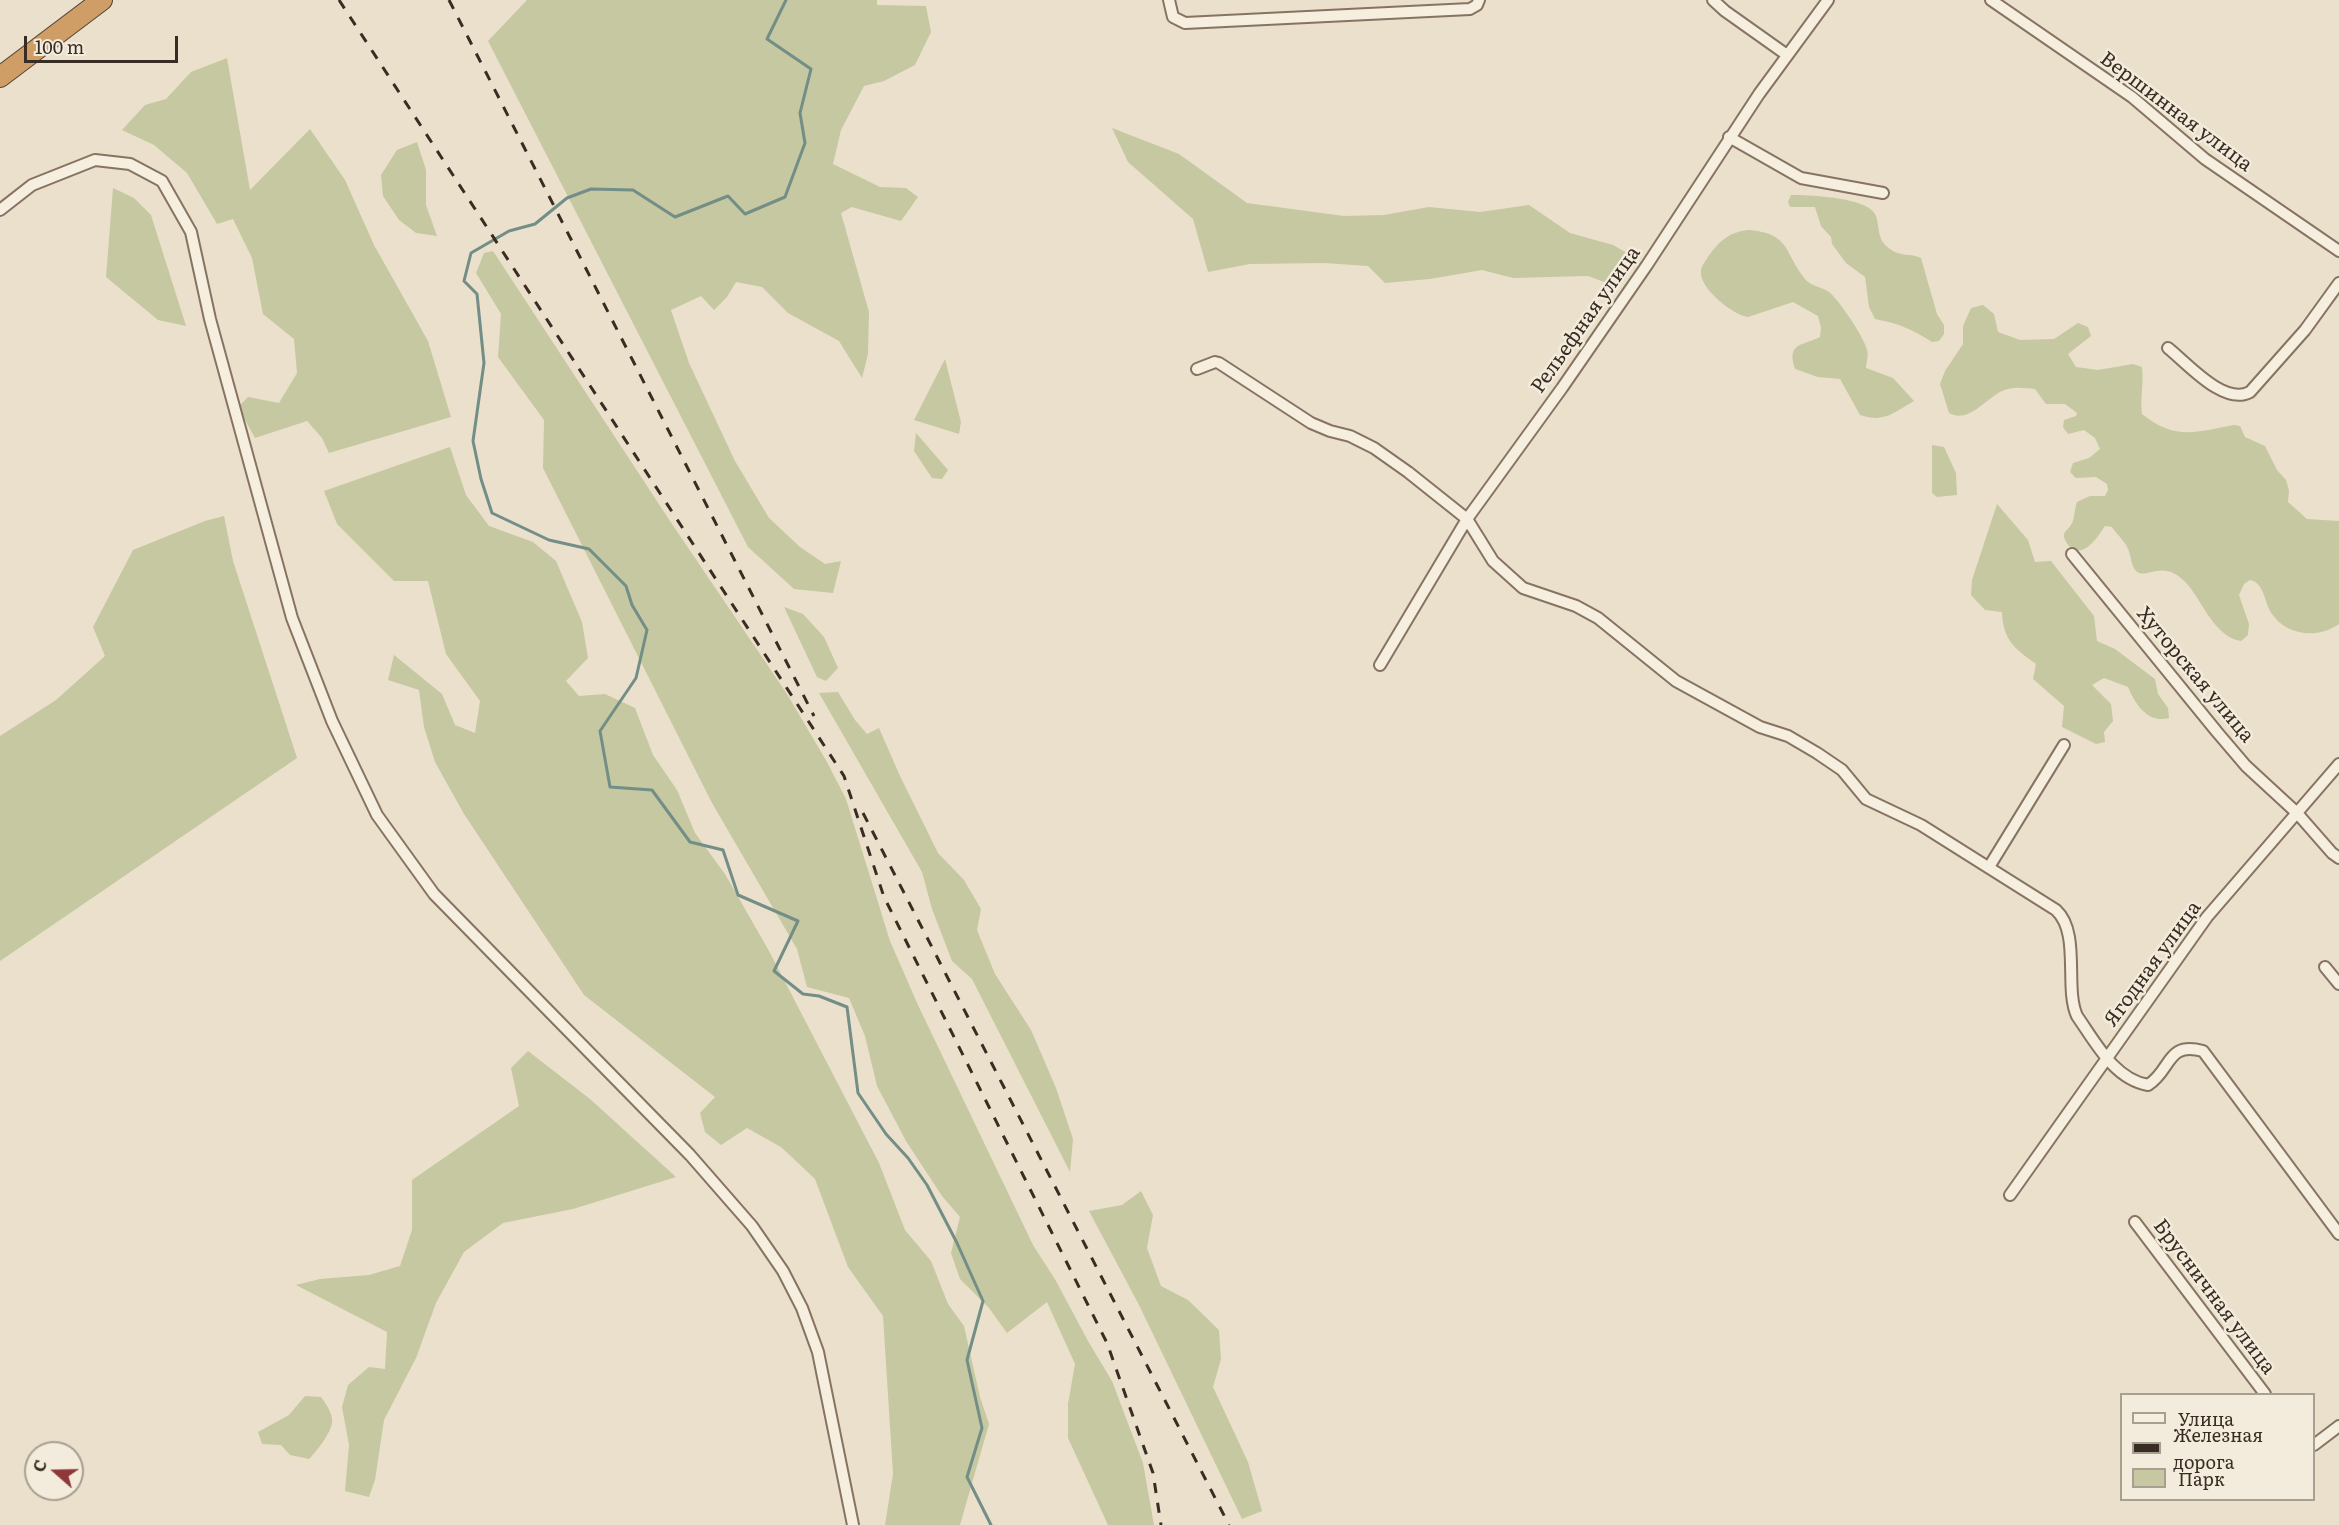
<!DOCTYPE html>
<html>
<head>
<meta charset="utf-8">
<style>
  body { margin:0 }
  #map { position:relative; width:2339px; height:1525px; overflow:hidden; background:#ebe0cc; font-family:Literata,serif }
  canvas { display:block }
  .legend { position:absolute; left:2120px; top:1393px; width:195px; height:108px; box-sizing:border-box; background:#f3ebdb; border:2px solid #a99f91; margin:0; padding:8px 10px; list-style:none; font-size:18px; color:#392d23 }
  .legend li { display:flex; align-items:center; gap:12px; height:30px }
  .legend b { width:30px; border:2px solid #a99f91 }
  .north { position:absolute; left:24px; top:1441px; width:60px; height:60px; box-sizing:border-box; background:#f3ebdb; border:2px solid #a99f91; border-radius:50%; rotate:290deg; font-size:16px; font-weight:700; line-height:24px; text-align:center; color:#392d23 }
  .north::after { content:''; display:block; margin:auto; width:21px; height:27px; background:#8f383b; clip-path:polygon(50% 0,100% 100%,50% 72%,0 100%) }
  .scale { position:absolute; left:24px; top:36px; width:154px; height:27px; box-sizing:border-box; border:3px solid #392d23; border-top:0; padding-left:8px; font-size:18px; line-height:21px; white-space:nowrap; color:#392d23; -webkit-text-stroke:4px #f3ebdb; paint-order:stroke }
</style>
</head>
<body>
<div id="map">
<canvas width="2339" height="1525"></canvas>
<ul class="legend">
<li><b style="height:8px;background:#f6eedf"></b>Улица</li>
<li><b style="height:8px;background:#392d23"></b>Железная дорога</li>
<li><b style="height:16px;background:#c5c8a0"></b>Парк</li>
</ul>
<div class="north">С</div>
<div class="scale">100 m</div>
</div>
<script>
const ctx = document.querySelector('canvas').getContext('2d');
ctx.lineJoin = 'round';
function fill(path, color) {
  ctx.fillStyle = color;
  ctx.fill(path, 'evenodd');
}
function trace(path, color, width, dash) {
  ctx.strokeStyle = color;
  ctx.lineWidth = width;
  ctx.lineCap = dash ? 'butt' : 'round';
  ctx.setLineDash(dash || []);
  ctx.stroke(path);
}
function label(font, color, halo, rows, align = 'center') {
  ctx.font = font + ' Literata,serif';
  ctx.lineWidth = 5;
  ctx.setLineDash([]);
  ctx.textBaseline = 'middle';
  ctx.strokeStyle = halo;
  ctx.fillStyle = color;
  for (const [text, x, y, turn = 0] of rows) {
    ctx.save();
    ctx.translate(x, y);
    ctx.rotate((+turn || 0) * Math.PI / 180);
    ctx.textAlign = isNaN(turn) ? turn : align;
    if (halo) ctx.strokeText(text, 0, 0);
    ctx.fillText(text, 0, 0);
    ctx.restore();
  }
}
const green = new Path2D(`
  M527,0H877V5L926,6L931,32L915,65L884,81L864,86L841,130L833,164L880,187L906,188L918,197L901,221L852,207L841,213L869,312L868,354L862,378L839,341L788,313L762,287L736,282L727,297L714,310L701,296L671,310L689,363L735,461L769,518L800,547L825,564L841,561L833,593L794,589L748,547L488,41Z
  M227,58L250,190L310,129L345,180L374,245L428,341L451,417L329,453L322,438L307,421L255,438L238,407L248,397L279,403L297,373L294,339L263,314L252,258L233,219L217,224L187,173L154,145L122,130L145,105L166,99L191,72Z
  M1112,128L1179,154L1247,203L1344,216L1384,215L1429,207L1480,212L1529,205L1570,233L1613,245L1634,257C1632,267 1626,283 1615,286L1588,276L1513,278L1482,270L1430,279L1385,283L1368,266L1324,263L1250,264L1208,272L1193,219L1128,162Z
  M417,142L426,170V205L437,236L416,233L399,220L383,196L381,175L397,150Z
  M113,188L134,198L151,215L186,326L158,320L106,277Z
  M1791,195C1808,195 1870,197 1876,216C1880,229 1877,240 1890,249C1900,257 1911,253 1921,258L1937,314L1944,325V334L1939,341L1932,342C1914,330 1897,323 1875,319L1869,307L1865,277L1846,263L1832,244L1831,237L1821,226L1815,207H1790L1788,202Z
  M1750,230C1791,234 1784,253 1805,279C1810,286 1822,287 1829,292C1839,300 1864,337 1867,350C1869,355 1866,363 1866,368L1893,378L1914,401C1893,413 1884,423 1860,415L1840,379L1818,377L1795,369C1786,342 1803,346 1820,337L1821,328L1818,316L1793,302L1748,317C1733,315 1702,290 1701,274C1700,267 1705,262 1708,257C1719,241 1730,231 1750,230Z
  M493,251L670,521L787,694L827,762L846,799L890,941L918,1005L1033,1245L1056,1281L1088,1341L1112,1381L1143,1463L1154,1525H1108L1068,1438V1404L1075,1364L1047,1302L1007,1333L989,1308L960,1279L951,1253L960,1217L942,1196L906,1141L877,1086L865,1036L849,998L807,987L797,949L712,803L543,468L544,420L498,357L501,314L476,273L484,253Z
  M1983,305L1994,314L1998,332L2020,340L2054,339L2078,323L2088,327L2091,336L2068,354L2076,367L2098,370L2133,364L2142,367C2144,383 2140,398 2142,414C2176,441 2195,432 2234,425L2240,426L2245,437L2265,446L2277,470L2286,480L2289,490L2288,502L2307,519L2339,521V624C2318,639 2287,636 2272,614C2264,603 2265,583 2250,580L2244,584L2239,595L2249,624L2248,635L2241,641C2215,637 2203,603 2188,585C2163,556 2147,581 2136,571C2131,566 2131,555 2128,549C2125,541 2117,535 2112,527L2105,526C2099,535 2086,556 2073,549C2069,547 2065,541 2064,537C2063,531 2068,530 2071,525C2075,519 2074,510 2077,502L2090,496H2105L2108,490L2107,484L2096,477L2076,478L2070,472L2073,463L2089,458L2100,449L2095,438L2084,430L2068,434L2063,427L2064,420L2076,416L2077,413L2065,404H2046L2035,389C2023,388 2013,386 2002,391C1985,399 1969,424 1949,413L1940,384L1945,371L1963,344V326L1971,308Z
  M945,359L961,422L959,434L914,420Z
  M916,433L948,470L942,479L932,478L914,451Z
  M1932,445L1944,447L1956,473L1957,495L1937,497L1932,493Z
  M450,447L466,495L489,526L533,542L556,561L582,622L588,658L566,681L579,696L605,694L635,708L653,755L677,790L695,833L725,874L769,951L879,1163L905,1230L931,1261L948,1304L964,1326L980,1397L989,1424L960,1525H885L893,1474L883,1316L848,1267L815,1179L781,1147L747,1128L721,1145L705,1132L700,1113L715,1097L584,995L464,814L435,762L424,727L419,690L388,680L394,655L442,694L455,725L475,733L480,701L446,654L428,581H394L337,524L324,491Z
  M1997,504L2028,540L2035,562L2051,561L2094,616L2097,641L2115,649L2155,679L2158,694L2168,708L2169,718C2148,724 2135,704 2128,687L2104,678L2092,685L2111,704L2113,721L2104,732L2105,742L2096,744L2062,727L2064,706L2033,679L2036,664C2014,648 2003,640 2002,612L1985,610L1971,595L1972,580Z
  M224,516L233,561L297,758L0,961V736L56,700L105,656L93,627L133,550L205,521Z
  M784,607L803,614L824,637L838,668L826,681L817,677Z
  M838,692L855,720L867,734L879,728L900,776L938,853L964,880L981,909L977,930L995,974L1031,1030L1056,1088L1073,1139L1070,1172L972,979L952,961L932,909L922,872L819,693Z
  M528,1051L590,1099L676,1177L573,1209L503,1223L464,1252L436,1303L416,1358L384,1420L375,1480L369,1497L345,1491L349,1445L342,1407L348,1385L369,1367L385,1369L387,1332L296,1285L320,1279L369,1275L400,1266L412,1230V1180L519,1106L511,1068Z
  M1141,1191L1153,1215L1147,1248L1161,1286L1188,1300L1219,1330L1221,1359L1213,1387L1248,1462L1262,1511L1242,1519L1139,1305L1089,1211L1122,1205Z
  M305,1396L321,1397C326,1404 333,1413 332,1423C330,1434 317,1451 309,1459L290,1455L281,1445L262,1444L258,1432L289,1415Z`);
const stream = new Path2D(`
  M786,0L767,39L811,69L800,113L805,143L785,197L745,214L728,196L675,217L633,190L591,189L567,198L535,224L509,231L471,253L464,281L477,294L484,363L473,441L481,479L492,513L549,540L589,549L626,586L632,605L647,630L636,678L600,731L610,787L652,790L690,842L723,850L738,895L798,921L774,971L803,994L819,996L847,1007L858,1093L886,1134L908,1158L927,1185L957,1243L983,1301L967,1360L982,1428L967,1477L991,1525`);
const street = new Path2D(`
  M1169,0L1173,17L1185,23L1470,9L1477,5L1479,0
  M1713,0L1725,11L1787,55
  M1991,0L2132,97L2205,159L2339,251
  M1729,137L1801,178L1883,193
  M0,210L32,185L95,160L130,164L162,181L191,232L210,319L292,618L332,721L377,815L434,894L690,1155L752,1226L783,1271L802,1308L818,1352L853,1525
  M2168,348C2188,364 2224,406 2250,392L2305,330L2339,283
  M1197,369L1215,362L1219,363L1311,423L1330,431L1350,436L1374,448L1408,472L1467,519L1493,561L1523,588L1576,606L1598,618L1676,681L1760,727L1788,736L1817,753L1842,770L1866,799L1921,825L2056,910C2081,933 2064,988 2077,1016C2096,1043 2114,1079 2148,1085C2172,1070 2166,1041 2203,1051L2339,1234
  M2072,554L2217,732L2246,766L2297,813L2332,853L2339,858
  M1380,665L1467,519L1562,388L1647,265L1759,94L1828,0
  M1989,867L2064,745
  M2325,967L2339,984
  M2010,1195L2207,917L2339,764
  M2135,1222L2265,1394
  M2314,1445L2339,1426`);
const highway = new Path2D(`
  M0,77L102,0`);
const rail = new Path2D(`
  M339,0L844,776L884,897L1107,1343L1153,1473L1161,1525
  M449,0L814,716
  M863,813L1229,1525`);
const streetNames = [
  ["Вершинная улица",2176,112,37],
  ["Рельефная улица",1586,320,-55],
  ["Хуторская улица",2195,675,50],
  ["Ягодная улица",2153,964,-54],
  ["Брусничная улица",2214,1297,53]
];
fill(green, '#c5c8a0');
trace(stream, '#738e86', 3);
trace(street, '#867461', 14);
trace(highway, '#554335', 22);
trace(street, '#f6eedf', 10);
trace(highway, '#cf9e67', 20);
trace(rail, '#392d23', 3, [10, 10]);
label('20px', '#392d23', '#f3ebdb', streetNames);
</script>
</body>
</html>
